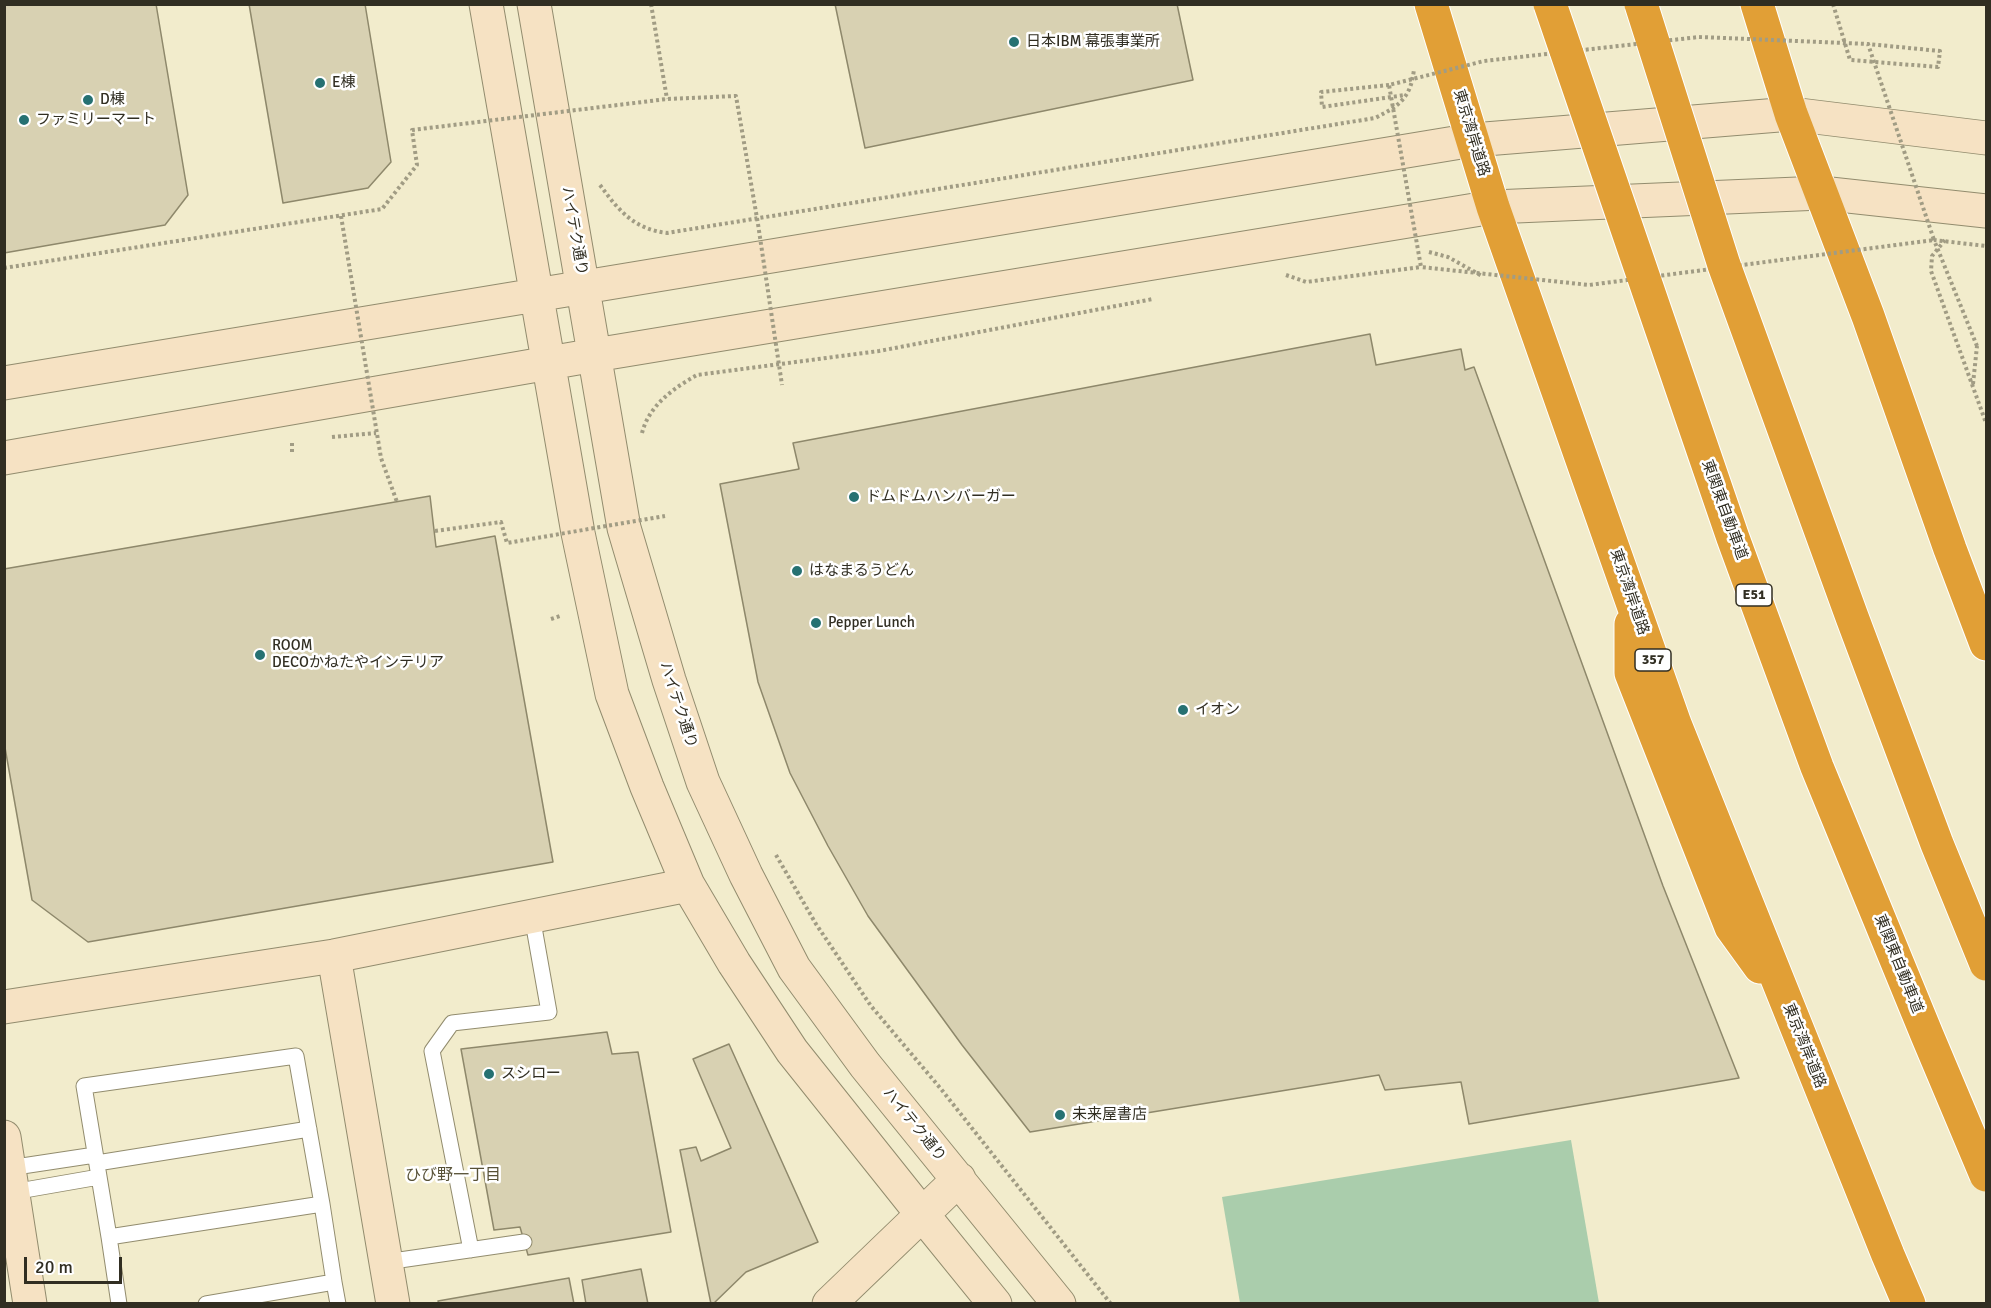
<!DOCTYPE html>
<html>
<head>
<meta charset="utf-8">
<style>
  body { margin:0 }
  #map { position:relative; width:1991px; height:1308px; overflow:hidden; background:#f2eccc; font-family:Signika,sans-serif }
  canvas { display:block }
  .frame { position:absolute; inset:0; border:6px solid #312e22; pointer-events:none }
  .scale { position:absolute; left:24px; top:1257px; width:98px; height:27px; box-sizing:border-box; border:3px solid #312e22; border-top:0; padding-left:8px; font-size:18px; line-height:21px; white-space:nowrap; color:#312e22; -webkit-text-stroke:4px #fff; paint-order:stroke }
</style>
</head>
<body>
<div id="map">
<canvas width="1991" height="1308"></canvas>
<div class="frame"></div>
<div class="scale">20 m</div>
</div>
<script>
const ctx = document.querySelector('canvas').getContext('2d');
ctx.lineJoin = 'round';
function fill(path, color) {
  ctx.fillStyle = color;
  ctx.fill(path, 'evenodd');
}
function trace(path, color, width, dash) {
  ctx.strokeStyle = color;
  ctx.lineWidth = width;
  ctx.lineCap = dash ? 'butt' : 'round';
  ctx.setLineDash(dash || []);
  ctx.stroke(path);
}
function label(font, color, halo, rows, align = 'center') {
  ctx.font = font + ' Signika,"Noto Sans JP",sans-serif';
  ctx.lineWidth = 5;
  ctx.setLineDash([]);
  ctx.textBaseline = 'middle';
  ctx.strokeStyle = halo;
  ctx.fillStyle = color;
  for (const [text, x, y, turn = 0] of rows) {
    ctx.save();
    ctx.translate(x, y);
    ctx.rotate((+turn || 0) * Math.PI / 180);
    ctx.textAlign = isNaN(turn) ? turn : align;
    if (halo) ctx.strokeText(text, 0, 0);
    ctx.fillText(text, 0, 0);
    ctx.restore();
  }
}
const green = new Path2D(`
  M1571,1140L1599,1303H1240L1222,1197Z`);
const building = new Path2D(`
  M4,4H156L188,195L165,225L4,253Z
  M249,4H365L391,162L368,188L283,203Z
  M835,4H1177L1193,80L865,148Z
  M1370,334L1376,365L1461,349L1465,370L1474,367L1663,886L1739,1078L1469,1124L1461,1082L1385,1090L1379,1075L1030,1132L962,1045L868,916L828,846L790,773L758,682L720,484L799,469L793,443Z
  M430,496L436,547L495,536L553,862L88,942L32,900L4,742V569Z
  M607,1032L612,1054L638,1052L671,1232L528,1255L520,1227L494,1230L461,1049Z
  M729,1044L818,1242L746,1272L713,1304H711L680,1150L696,1147L701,1161L731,1148L693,1059Z
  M641,1269L648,1304H586L582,1280Z
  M569,1278L574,1304H439L438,1301Z`);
const path = new Path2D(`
  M651,4L667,99
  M1833,4L1850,60L1938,67L1940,51L1868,44
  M1389,85L1321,92L1322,107L1405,95
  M600,185C619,211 634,229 667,233L1375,118C1399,106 1411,98 1414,69
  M1945,240L1932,256L1931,271L1986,423
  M1429,252L1448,257L1482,276
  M1286,275L1306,282L1421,267
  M1973,384L1977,346
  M642,433C649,405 674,388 697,375L879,351L1153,299
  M332,437L376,433
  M292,452V440
  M551,619L560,616V614
  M776,855L816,924L871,1006L941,1089L1111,1304`);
const lane = new Path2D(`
  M296,1056L322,1204L109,1237L84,1086Z
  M97,1163L309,1129
  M9,1168L95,1155
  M13,1192L99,1177
  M109,1237L119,1304
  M471,1250L432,1051L452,1023L549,1012L532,916
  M386,1262L524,1242
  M334,1282L338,1304
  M206,1304L334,1282L322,1204`);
const secondary = new Path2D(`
  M486,4L578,533L612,694L647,787L688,885L734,963L792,1051L922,1214L995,1304
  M534,4L624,528L669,680L703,782L746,875L794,968L865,1065L1059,1304
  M4,383L1473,140L1791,114L1986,138
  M4,458L595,355L1493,207L1821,193L1986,211
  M334,956L393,1304
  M4,1007L334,956L688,885
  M4,1137L30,1304
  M829,1304L959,1179`);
const highway = new Path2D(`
  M1431,4L1493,207L1675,724L1888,1255L1909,1304
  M1757,4L1791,114L1868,316L1950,549L1986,644
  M1631,624V673L1731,927L1760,967`);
const pathBridge = new Path2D(`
  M1699,37L1868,44L1934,240L1589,285L1421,267L1389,85L1484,61Z
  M341,216L381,458L397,502
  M4,268L382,209L417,165L412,130L667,99L736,96L758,224L782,385
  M1977,346L1934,240L1986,246
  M435,531L501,522L507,543L665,516`);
const highwayBridge = new Path2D(`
  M1550,4L1733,538L1817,767L1927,1035L1986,1175
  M1641,4L1724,265L1852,617L1937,844L1986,964`);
const markers = [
  [1014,42,6,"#267172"],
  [320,83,6,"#267172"],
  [88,100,6,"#267172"],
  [24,120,6,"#267172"],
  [854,497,6,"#267172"],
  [797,571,6,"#267172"],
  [816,623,6,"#267172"],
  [260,655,6,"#267172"],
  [1183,710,6,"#267172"],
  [489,1074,6,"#267172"],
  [1060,1115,6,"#267172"]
];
const shields = [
  [1754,595,36],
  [1653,660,36]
];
const shieldNames = [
  ["E51",1754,595],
  ["357",1653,660]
];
const poiNames = [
  ["日本IBM 幕張事業所",1026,42],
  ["E棟",332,83],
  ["D棟",100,100],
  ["ファミリーマート",36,120],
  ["ドムドムハンバーガー",866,497],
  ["はなまるうどん",809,571],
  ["Pepper Lunch",828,623],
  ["ROOM",272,646],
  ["DECOかねたやインテリア",272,663],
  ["イオン",1195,710],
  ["スシロー",501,1074],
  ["未来屋書店",1072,1115]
];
const streetNames = [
  ["東京湾岸道路",1471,133,73],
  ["ハイテク通り",574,231,80],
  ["東関東自動車道",1724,510,70],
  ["東京湾岸道路",1629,592,71],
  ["ハイテク通り",678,705,72],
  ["東関東自動車道",1898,964,68],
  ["東京湾岸道路",1804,1046,68],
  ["ハイテク通り",914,1125,51]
];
const neighbourhoodNames = [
  ["ひび野一丁目",453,1176]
];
fill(green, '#aacdac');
fill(building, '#d8d1b2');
trace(building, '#8e886b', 1.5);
trace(lane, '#928c6e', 17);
trace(secondary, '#928c6e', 35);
trace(highway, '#fff', 35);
trace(path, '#a19c84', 4, [3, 3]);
trace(lane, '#fff', 15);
trace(secondary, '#f6e2c3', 33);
trace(highway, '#e19f36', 33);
trace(highwayBridge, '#fff', 35, []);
trace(pathBridge, '#a19c84', 4, [3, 3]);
trace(highwayBridge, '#e19f36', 33);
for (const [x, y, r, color] of markers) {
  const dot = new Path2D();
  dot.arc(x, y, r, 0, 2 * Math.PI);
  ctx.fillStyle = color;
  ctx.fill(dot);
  trace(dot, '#fff', 2);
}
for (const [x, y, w] of shields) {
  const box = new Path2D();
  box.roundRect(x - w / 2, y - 11, w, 22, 4.5);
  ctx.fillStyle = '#fff';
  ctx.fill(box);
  trace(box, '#312e22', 1.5);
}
label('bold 14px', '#312e22', null, shieldNames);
label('15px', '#312e22', '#fff', poiNames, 'left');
label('15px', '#312e22', '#fff', streetNames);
label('16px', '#575136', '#fff', neighbourhoodNames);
</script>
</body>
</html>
